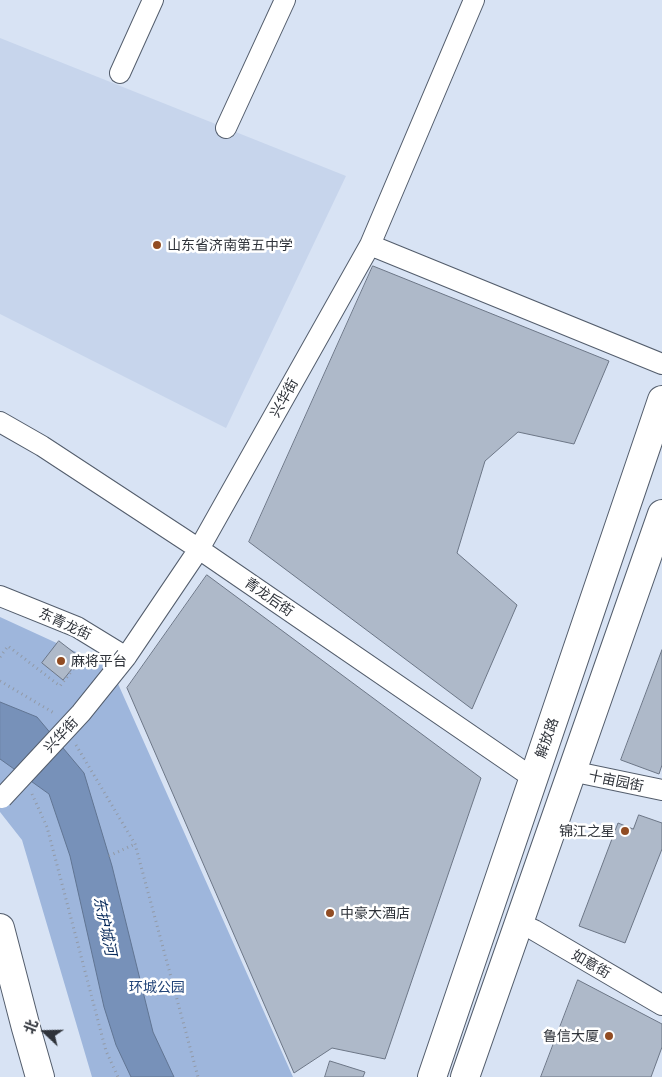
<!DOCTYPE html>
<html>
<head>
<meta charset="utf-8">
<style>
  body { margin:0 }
  #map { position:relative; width:662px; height:1077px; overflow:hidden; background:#d8e3f4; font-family:Commissioner,"Noto Sans SC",sans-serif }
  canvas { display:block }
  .north { position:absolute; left:20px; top:1007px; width:50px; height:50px; -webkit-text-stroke:4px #fff; paint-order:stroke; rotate:291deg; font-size:14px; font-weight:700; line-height:20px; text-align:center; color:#2f333a }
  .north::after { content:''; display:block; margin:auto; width:18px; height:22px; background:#2f333a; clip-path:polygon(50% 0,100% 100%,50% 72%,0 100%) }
</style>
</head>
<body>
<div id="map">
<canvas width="662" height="1077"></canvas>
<div class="north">北</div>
</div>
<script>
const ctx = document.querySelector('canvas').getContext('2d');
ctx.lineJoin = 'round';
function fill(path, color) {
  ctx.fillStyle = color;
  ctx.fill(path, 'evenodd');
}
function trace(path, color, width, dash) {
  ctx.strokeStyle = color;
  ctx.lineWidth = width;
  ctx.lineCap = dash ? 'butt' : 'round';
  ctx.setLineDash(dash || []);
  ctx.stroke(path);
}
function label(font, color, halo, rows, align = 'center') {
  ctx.font = font + ' Commissioner,"Noto Sans SC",sans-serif';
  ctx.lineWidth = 5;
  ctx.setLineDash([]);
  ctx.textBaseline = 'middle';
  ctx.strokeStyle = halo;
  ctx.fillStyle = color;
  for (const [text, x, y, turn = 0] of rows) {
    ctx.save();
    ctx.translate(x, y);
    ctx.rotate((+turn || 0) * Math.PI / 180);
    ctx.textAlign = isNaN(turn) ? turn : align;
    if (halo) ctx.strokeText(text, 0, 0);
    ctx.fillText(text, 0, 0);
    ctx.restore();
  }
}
const built = new Path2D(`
  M0,38L346,176L226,428L0,314Z`);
const green = new Path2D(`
  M0,617L111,668L293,1077H92L22,840L0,812Z`);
const water = new Path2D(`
  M0,702L37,717L84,773L112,866L153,1032L174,1077H131L116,1045L104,1007L70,856L49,794L0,759Z`);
const building = new Path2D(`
  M373,266L609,361L574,444L518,432L485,461L457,553L517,605L472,709L249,542Z
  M207,575L481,778L385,1059L332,1048L294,1073L127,688Z
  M59,641L81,658L63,680L42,663Z
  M662,650V765L659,774L621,760Z
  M639,815L662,823V849L625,943L579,926L618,823L633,829Z
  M578,980L662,1024V1047L651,1077H541Z
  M330,1061L365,1072L363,1077H325Z`);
const path = new Path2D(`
  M0,657L8,646L60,686L84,655
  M0,681L54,713
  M76,745L135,844L198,1077
  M32,794L47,827L106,1051L118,1077
  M109,856L135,844`);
const street = new Path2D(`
  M120,73L153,0
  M226,128L285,0
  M370,245L474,0
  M0,422L42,446L199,549L533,778
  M0,596L77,627L126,657L199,549L370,245L662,364
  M571,771L662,790
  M519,923L534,930L662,1005`);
const secondary = new Path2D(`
  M0,928L26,1028L40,1077
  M432,1077L662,400
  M465,1077L662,514`);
const streetBridge = new Path2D(`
  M2,798L81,713L126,657`);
const markers = [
  [157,245,5,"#914c23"],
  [61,661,5,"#914c23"],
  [625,831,5,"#914c23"],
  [330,913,5,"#914c23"],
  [609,1036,5,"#914c23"]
];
const poiNames = [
  ["山东省济南第五中学",167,245],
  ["麻将平台",71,661],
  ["锦江之星",615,831,"right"],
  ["中豪大酒店",340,913],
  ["鲁信大厦",599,1036,"right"]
];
const streetNames = [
  ["兴华街",284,398,-61],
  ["青龙后街",269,597,35],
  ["东青龙街",65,624,25],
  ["兴华街",61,735,-47],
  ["解放路",547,738,-71],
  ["十亩园街",616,781,12],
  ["如意街",591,964,30]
];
const parkNames = [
  ["环城公园",157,987]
];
const waterNames = [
  ["东护城河",105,926,78]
];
fill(built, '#c7d5ec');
fill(green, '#9eb6dc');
fill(water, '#7791b9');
trace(water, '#617593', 1);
fill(building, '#aeb9c9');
trace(building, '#6c7686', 1);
trace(street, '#535d6c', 22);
trace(secondary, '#535d6c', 30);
trace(path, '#929aa7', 3, [1, 4]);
trace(street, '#fff', 20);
trace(secondary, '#fff', 28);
trace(streetBridge, '#535d6c', 22, []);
trace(streetBridge, '#fff', 20);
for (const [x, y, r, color] of markers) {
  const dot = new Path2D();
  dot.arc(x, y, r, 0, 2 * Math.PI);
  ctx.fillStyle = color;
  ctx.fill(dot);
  trace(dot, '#fff', 2);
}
label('14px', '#2f333a', '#fff', poiNames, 'left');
label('14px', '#2f333a', '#fff', streetNames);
label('14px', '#234579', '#fff', parkNames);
label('italic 15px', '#082a5b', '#fff', waterNames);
</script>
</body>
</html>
